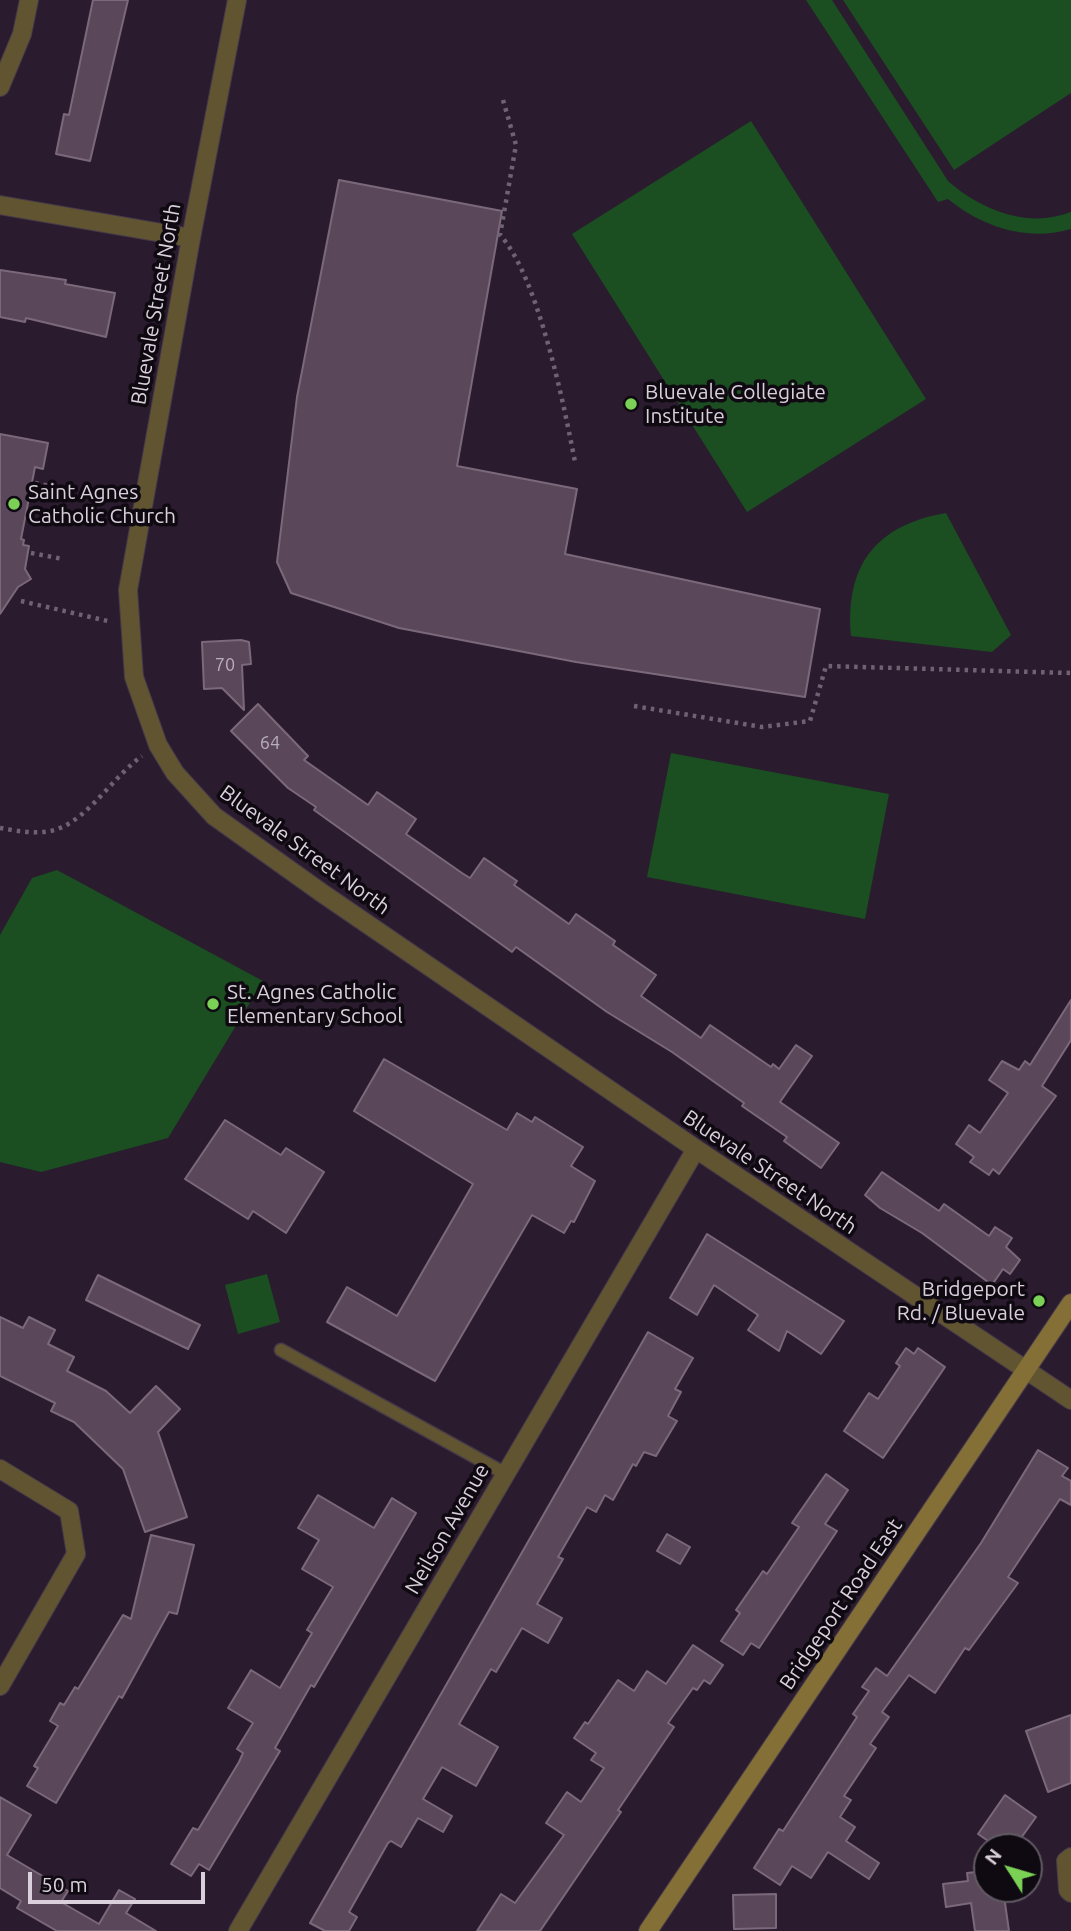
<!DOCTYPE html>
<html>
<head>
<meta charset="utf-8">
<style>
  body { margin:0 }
  #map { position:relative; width:1071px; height:1931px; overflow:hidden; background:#2a1c2e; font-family:Ubuntu,sans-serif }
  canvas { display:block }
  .north { position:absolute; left:973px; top:1833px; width:70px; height:70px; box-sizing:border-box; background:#0f0911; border:2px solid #605962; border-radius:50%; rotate:307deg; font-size:19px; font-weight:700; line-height:28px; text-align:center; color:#d9d0dc }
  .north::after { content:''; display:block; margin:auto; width:24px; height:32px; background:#7ad156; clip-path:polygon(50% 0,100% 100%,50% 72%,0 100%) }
  .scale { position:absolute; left:28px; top:1872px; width:177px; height:32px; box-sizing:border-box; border:4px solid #d9d0dc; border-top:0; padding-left:9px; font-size:21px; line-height:24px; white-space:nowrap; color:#d9d0dc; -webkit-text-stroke:5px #0f0911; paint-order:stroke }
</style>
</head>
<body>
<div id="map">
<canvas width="1071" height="1931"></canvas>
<div class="north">N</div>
<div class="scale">50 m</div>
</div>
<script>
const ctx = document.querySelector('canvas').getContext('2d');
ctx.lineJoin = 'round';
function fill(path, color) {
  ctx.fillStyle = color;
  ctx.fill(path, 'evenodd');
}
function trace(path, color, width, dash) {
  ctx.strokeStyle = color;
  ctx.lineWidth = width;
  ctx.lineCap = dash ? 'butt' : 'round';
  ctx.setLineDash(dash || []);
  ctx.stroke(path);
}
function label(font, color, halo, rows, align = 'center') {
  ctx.font = font + ' Ubuntu,sans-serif';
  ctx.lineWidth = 7;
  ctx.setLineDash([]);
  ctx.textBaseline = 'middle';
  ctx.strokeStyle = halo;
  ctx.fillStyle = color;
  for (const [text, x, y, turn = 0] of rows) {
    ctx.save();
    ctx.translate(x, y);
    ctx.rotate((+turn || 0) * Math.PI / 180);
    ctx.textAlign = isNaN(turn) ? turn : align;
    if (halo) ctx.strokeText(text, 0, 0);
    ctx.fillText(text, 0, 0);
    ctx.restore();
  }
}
const green = new Path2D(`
  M806,0H832L948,181C981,210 1028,229 1071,212V229C1028,242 982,227 948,199L938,202Z
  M843,0H1071V93L954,170Z
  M751,121L926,399L747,512L572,234Z
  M946,513L1011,635L992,652L851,636C845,565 876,525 946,513Z
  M671,753L889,794L865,919L647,877Z
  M57,870L263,981L168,1138L41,1172L0,1162V935L32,878Z
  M267,1274L280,1322L238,1334L225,1285Z`);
const building = new Path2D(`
  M93,0H128L90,161L56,154L64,114L69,115Z
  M339,180L502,211L457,466L577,489L565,554L820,609L805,697L576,662L399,628L291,593L277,562L297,397Z
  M0,270L66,280L65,284L115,293L106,337L26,318L25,322L0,317Z
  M0,434L48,443L43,469L35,467L21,539L24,540L23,545L29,546L25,569L31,579L18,587L0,614Z
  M241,640L249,642L251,664L242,665L244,710L222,688L204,689L202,642Z
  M258,704L308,756L304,760L368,805L377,792L416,819L406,834L462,873L470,878L484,858L517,881L514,885L569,924L576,914L615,941L613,945L656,975L641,996L701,1038L710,1025L771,1067L773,1064L779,1069L796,1045L812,1056L780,1102L839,1143L821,1168L784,1141L787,1137L742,1106L744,1103L672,1052L607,1012L516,947L512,952L314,810L316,807L288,788L231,731Z
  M1071,1000V1040L1042,1086L1056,1096L999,1174L993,1169L989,1175L970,1162L974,1157L956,1144L969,1125L980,1133L1008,1093L989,1080L1002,1061L1019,1070L1025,1061L1030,1065Z
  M384,1059L507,1130L517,1113L532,1122L535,1117L583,1147L571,1166L595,1181L574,1222L571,1221L564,1233L532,1215L435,1381L327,1322L347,1287L397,1316L473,1184L354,1111Z
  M225,1120L281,1155L286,1148L324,1172L286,1233L253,1211L248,1219L185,1179Z
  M882,1172L939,1211L944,1204L989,1236L995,1227L1012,1238L1006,1247L1020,1260L1010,1274L1003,1269L992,1285L922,1233L880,1208L865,1195Z
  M707,1234L844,1321L821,1354L787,1331L779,1351L748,1330L758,1315L714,1285L697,1315L670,1298Z
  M98,1275L200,1325L188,1349L86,1300Z
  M0,1317L23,1328L29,1317L55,1330L48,1344L74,1357L67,1371L106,1391L130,1413L156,1386L180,1409L158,1432L187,1517L145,1532L123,1469L74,1422L51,1411L55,1403L0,1376Z
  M648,1332L693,1358L675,1389L681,1392L668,1416L677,1421L656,1456L644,1452L636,1466L633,1464L613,1500L605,1495L596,1512L587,1507L558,1557L563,1559L537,1604L562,1618L548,1643L522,1628L496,1672L491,1669L459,1724L498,1747L476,1786L442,1767L423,1799L452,1816L443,1832L418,1818L401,1847L391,1841L388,1843L349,1912L357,1917L349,1931H325L310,1923Z
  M906,1348L914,1354L918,1348L945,1367L883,1458L844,1431L869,1393L878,1399L900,1366L896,1363Z
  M1038,1450L1068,1468L1062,1476L1071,1481V1505L1060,1499L1008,1577L1018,1583L969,1650L965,1648L935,1693L909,1675L882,1712L889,1717L870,1744L876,1748L844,1796L851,1800L840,1817L855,1827L846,1841L879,1863L869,1879L828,1852L811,1878L792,1866L780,1885L754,1868L779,1829L783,1831L857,1717L853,1714L869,1691L862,1687L876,1668L887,1676L981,1543Z
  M826,1474L848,1490L825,1524L837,1531L759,1648L751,1643L743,1655L721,1641L740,1613L736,1610L763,1571L767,1574L799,1527L792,1523Z
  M318,1495L374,1528L392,1498L416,1513L314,1687L311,1685L275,1748L280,1751L209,1870L199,1864L191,1876L171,1864L193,1828L198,1830L239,1762L243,1753L237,1749L253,1723L228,1708L251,1670L280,1688L312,1633L307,1630L333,1587L302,1569L319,1540L298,1528Z
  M667,1534L690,1547L680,1564L657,1551Z
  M151,1535L194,1545L177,1614L169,1612L122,1698L119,1696L56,1803L27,1786L38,1768L34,1766L58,1726L50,1721L60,1703L64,1705L75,1687L78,1689L123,1615L131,1619Z
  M693,1645L723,1665L710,1684L704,1680L697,1690L693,1688L668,1723L674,1727L618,1810L621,1812L540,1931H477L501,1894L515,1903L564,1835L546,1823L567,1792L581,1802L604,1768L591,1760L596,1753L574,1738L585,1722L588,1724L618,1680L634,1691L647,1671L666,1684Z
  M1071,1715V1783L1048,1792L1026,1731Z
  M1005,1795L1036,1817L1021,1838L1017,1836L1009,1847H997L978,1834Z
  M0,1797L31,1815L7,1855L68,1891L61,1902L99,1924L119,1890L135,1899L126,1913L156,1931H57L17,1908L21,1901L0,1888Z
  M987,1871V1889H1003L1009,1931H975L971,1903L946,1907L943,1884L968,1881L967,1873Z
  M776,1894V1928L734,1929L733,1895Z`);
const path = new Path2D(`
  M503,100L516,145L500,235C538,276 564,405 575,462
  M35,483L75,491
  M31,553L63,559
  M21,601L112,622
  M634,706L762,727L810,721L826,666L1071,673
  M0,828C18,831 42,836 60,828C90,816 115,775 142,756`);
const lane = new Path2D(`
  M281,1350L506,1474`);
const street = new Path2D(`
  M237,0L191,238L128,590L134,677L158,745L175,773L214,816L322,893L696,1149L1071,1400
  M0,87L22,34L29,0
  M0,205L191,238
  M0,1469L69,1511L76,1554L0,1686
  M1071,1857L1066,1861L1068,1890L1071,1893
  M238,1931L696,1149`);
const secondary = new Path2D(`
  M648,1931L1071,1303`);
const markers = [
  [631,404,7,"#7ad156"],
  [14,504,7,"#7ad156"],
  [213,1004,7,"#7ad156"],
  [1039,1301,7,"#7ad156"]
];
const numberNames = [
  ["70",225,665],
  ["64",270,743]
];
const streetNames = [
  ["Bluevale Street North",156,304,-80],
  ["Bluevale Street North",305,850,36],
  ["Bluevale Street North",770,1172,34],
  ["Neilson Avenue",447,1529,-60],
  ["Bridgeport Road East",841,1604,-56]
];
const poiNames = [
  ["Bluevale Collegiate",645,392],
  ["Institute",645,416],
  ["Saint Agnes",28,492],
  ["Catholic Church",28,516],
  ["St. Agnes Catholic",227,992],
  ["Elementary School",227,1016],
  ["Bridgeport",1025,1289,"right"],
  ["Rd. / Bluevale",1025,1313,"right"]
];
fill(green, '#1b4e21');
fill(building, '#5a485a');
trace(building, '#7b687b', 2);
trace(lane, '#46394a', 15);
trace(street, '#46394a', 20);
trace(secondary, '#46394a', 20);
trace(path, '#6f6373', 4.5, [3.5, 5]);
trace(lane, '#605431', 12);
trace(street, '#605431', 18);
trace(secondary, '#847036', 18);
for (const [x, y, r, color] of markers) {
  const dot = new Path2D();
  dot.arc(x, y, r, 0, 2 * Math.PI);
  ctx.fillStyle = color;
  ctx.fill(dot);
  trace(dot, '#0f0911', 2.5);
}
label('18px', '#b9aebc', null, numberNames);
label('21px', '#d9d0dc', '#0f0911', streetNames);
label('21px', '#d9d0dc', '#0f0911', poiNames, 'left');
</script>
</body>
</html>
